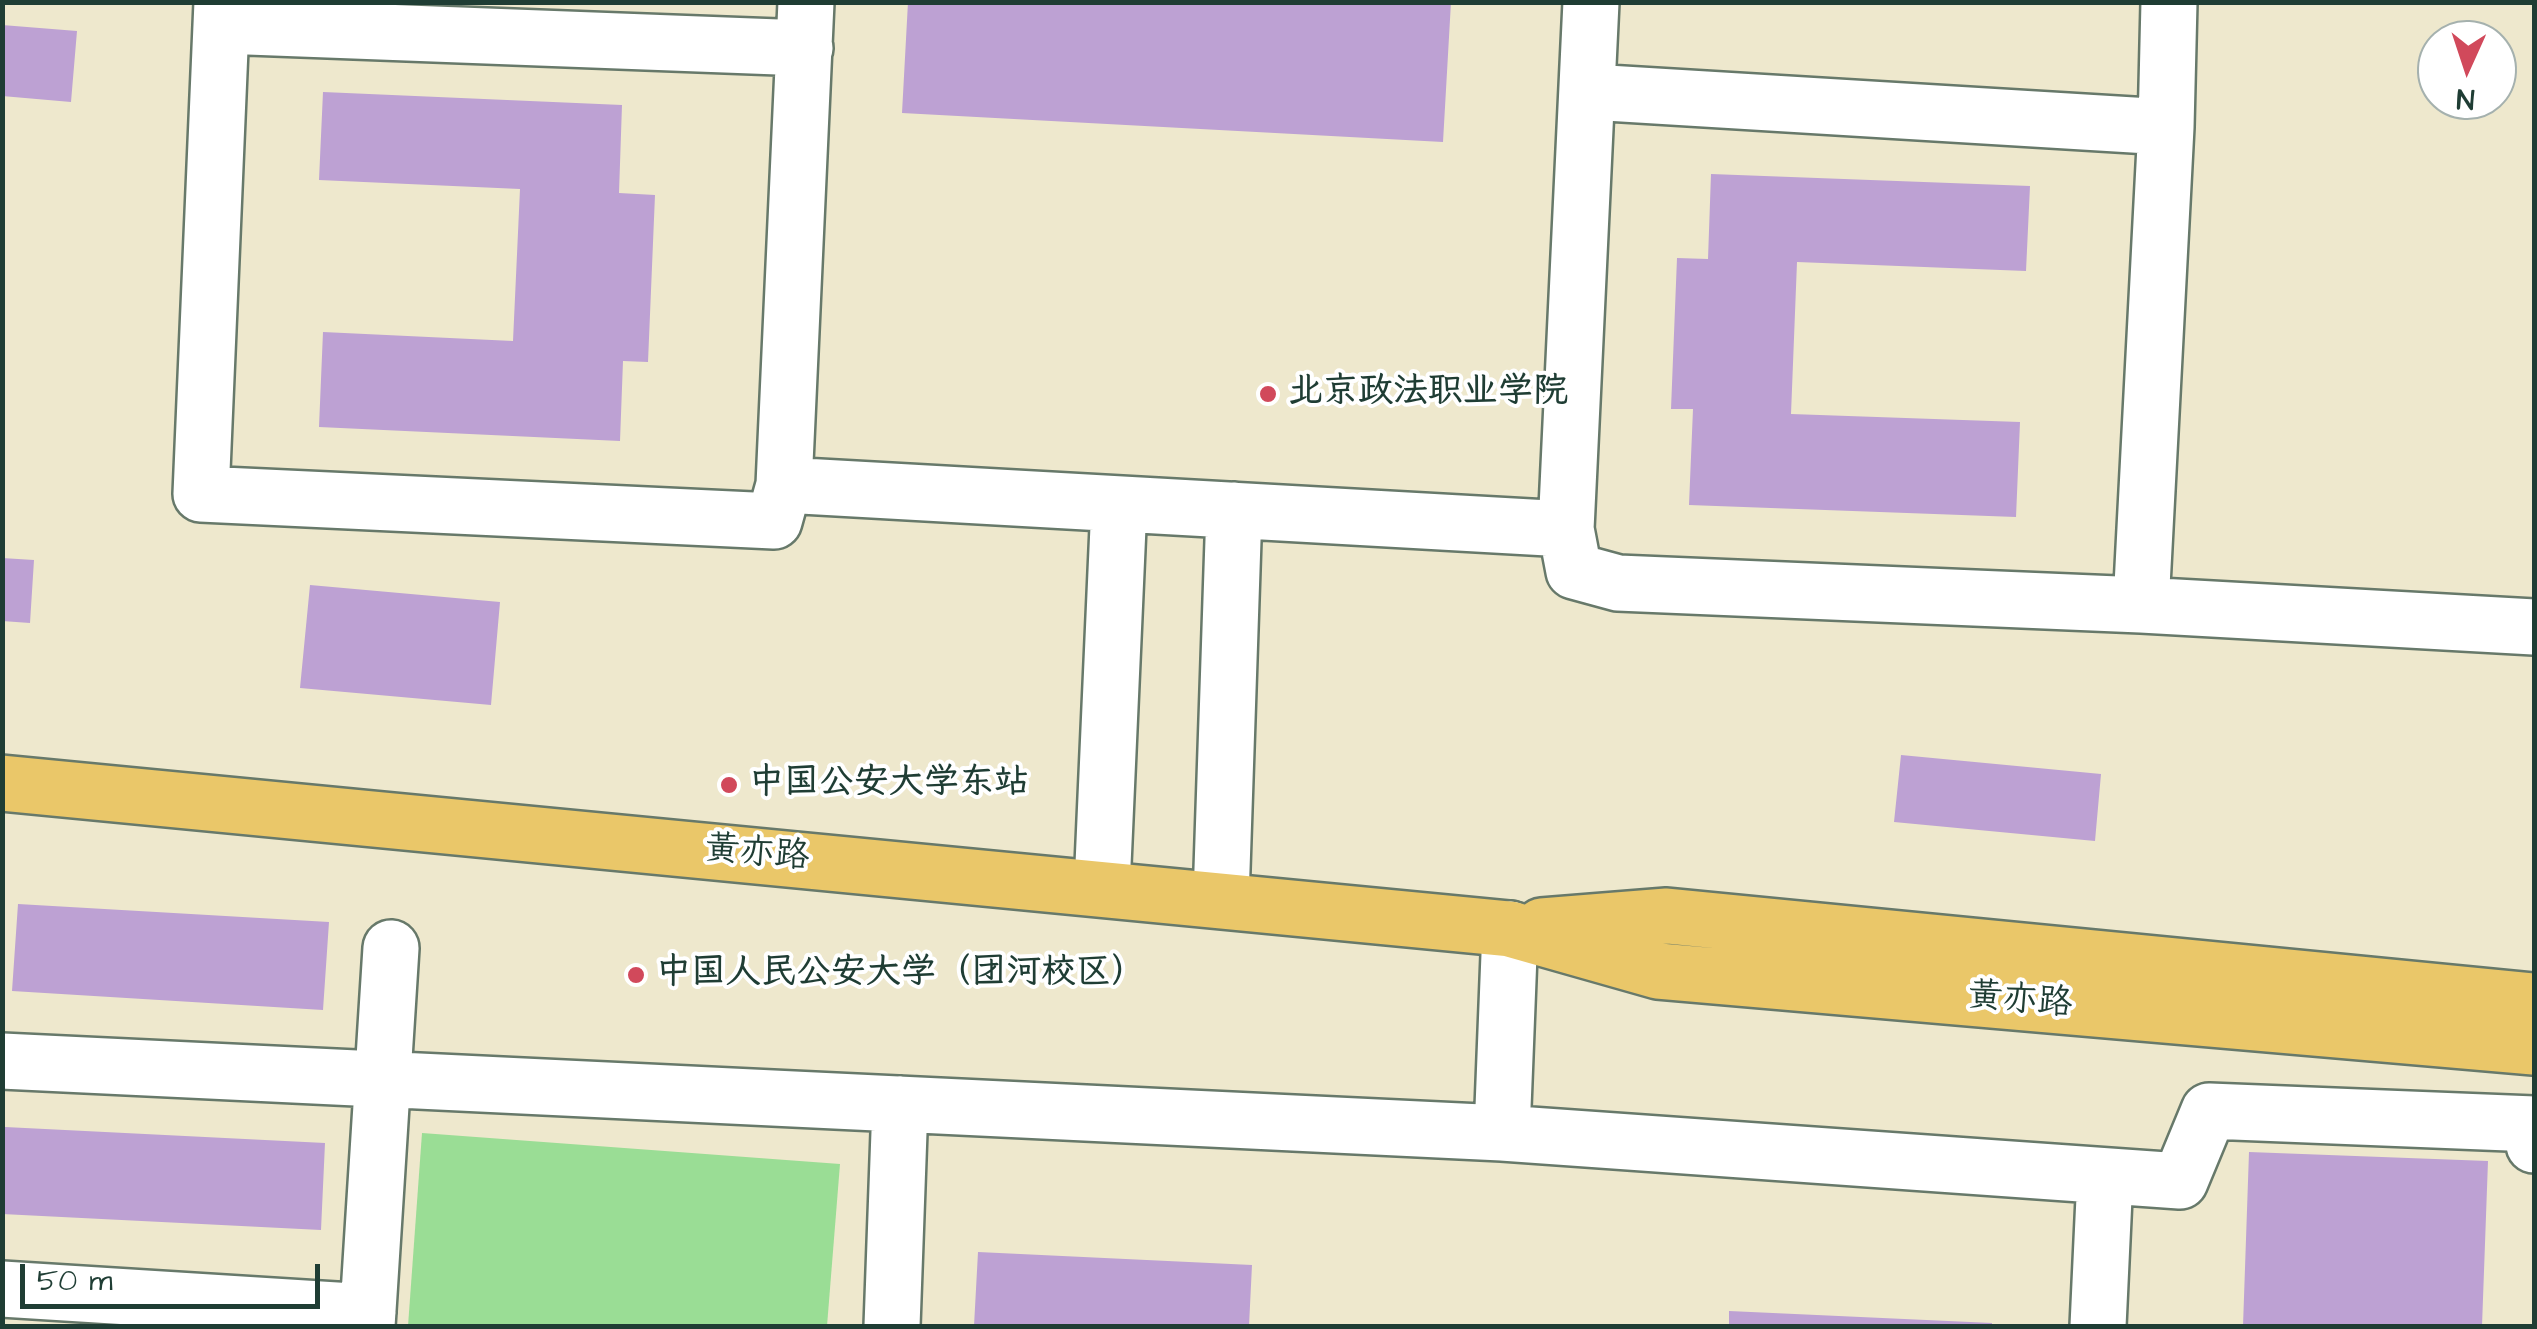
<!DOCTYPE html>
<html>
<head>
<meta charset="utf-8">
<style>
  body { margin:0 }
  #map { position:relative; width:2537px; height:1329px; overflow:hidden; background:#eee8cd; font-family:"Architects Daughter",sans-serif }
  canvas { display:block }
  .frame { position:absolute; inset:0; border:5px solid #1f3d34; pointer-events:none }
  .north { position:absolute; left:2417px; top:20px; width:100px; height:100px; box-sizing:border-box; background:#fff; border:2px solid #a5b1ae; border-radius:50%; rotate:183deg; font-size:28px; font-weight:700; line-height:40px; text-align:center; color:#1f3d34 }
  .north::after { content:''; display:block; margin:auto; width:35px; height:45px; background:#d1495b; clip-path:polygon(50% 0,100% 100%,50% 72%,0 100%) }
  .scale { position:absolute; left:20px; top:1264px; width:300px; height:45px; box-sizing:border-box; border:5px solid #1f3d34; border-top:0; padding-left:12px; font-size:30px; line-height:35px; white-space:nowrap; color:#1f3d34; -webkit-text-stroke:8px #fff; paint-order:stroke }
</style>
</head>
<body>
<div id="map">
<canvas width="2537" height="1329"></canvas>
<div class="frame"></div>
<div class="north">N</div>
<div class="scale">50 m</div>
</div>
<script>
const ctx = document.querySelector('canvas').getContext('2d');
ctx.lineJoin = 'round';
function fill(path, color) {
  ctx.fillStyle = color;
  ctx.fill(path, 'evenodd');
}
function trace(path, color, width, dash) {
  ctx.strokeStyle = color;
  ctx.lineWidth = width;
  ctx.lineCap = dash ? 'butt' : 'round';
  ctx.setLineDash(dash || []);
  ctx.stroke(path);
}
function label(font, color, halo, rows, align = 'center') {
  ctx.font = font + ' "Architects Daughter","LXGW WenKai TC",sans-serif';
  ctx.lineWidth = 8;
  ctx.setLineDash([]);
  ctx.textBaseline = 'middle';
  ctx.strokeStyle = halo;
  ctx.fillStyle = color;
  for (const [text, x, y, turn = 0] of rows) {
    ctx.save();
    ctx.translate(x, y);
    ctx.rotate((+turn || 0) * Math.PI / 180);
    ctx.textAlign = isNaN(turn) ? turn : align;
    if (halo) ctx.strokeText(text, 0, 0);
    ctx.fillText(text, 0, 0);
    ctx.restore();
  }
}
const green = new Path2D(`
  M422,1133L840,1164L827,1326H408Z`);
const building = new Path2D(`
  M908,2H1451L1443,142L902,113Z
  M2,25L77,31L71,102L2,96Z
  M323,92L622,105L619,193L655,195L648,362L623,361L620,441L319,427L323,332L513,341L520,189L319,180Z
  M1711,174L2030,186L2026,271L1797,262L1791,414L2020,422L2016,517L1689,505L1693,409H1671L1677,258L1708,259Z
  M2,558L34,560L30,623L2,621Z
  M310,585L500,602L491,705L300,688Z
  M1901,755L2101,774L2095,841L1894,822Z
  M18,904L329,922L323,1010L12,991Z
  M5,1127L325,1143L321,1230L2,1214Z
  M2249,1152L2488,1161L2482,1326H2243Z
  M978,1252L1252,1265L1249,1326H974Z
  M1729,1311L1992,1323V1326H1729Z`);
const minor = new Path2D(`
  M222,2L201,494L774,521L784,485L806,2
  M1591,2L1566,529L1574,571L1618,583L2141,605L2534,627
  M222,26L805,48
  M1590,92L2166,127
  M784,485L1566,529
  M2141,605L2166,127L2169,2
  M1102,887L1119,504
  M1221,899L1234,510
  M2,1061L1502,1133L2180,1181L2209,1111L2534,1124V1145
  M1502,1133L1510,929
  M2,1289L368,1312
  M367,1326L391,948
  M892,1326L900,1104
  M2098,1326L2105,1176`);
const major = new Path2D(`
  M2,783L1510,929L1658,971L2534,1047
  M1542,926L1667,916L2534,1001`);
const markers = [
  [1268,394,10,"#d1495b"],
  [729,785,10,"#d1495b"],
  [636,975,10,"#d1495b"]
];
const poiNames = [
  ["北京政法职业学院",1288,394],
  ["中国公安大学东站",749,785],
  ["中国人民公安大学（团河校区）",656,975]
];
const streetNames = [
  ["黄亦路",757,855,5],
  ["黄亦路",2020,1002,5]
];
fill(green, '#9add95');
fill(building, '#bda1d3');
trace(minor, '#67796a', 60);
trace(major, '#67796a', 60);
trace(minor, '#fff', 55);
trace(major, '#eac769', 55);
for (const [x, y, r, color] of markers) {
  const dot = new Path2D();
  dot.arc(x, y, r, 0, 2 * Math.PI);
  ctx.fillStyle = color;
  ctx.fill(dot);
  trace(dot, '#fff', 4);
}
label('bold 35px', '#1f3d34', '#fff', poiNames, 'left');
label('35px', '#1f3d34', '#fff', streetNames);
</script>
</body>
</html>
